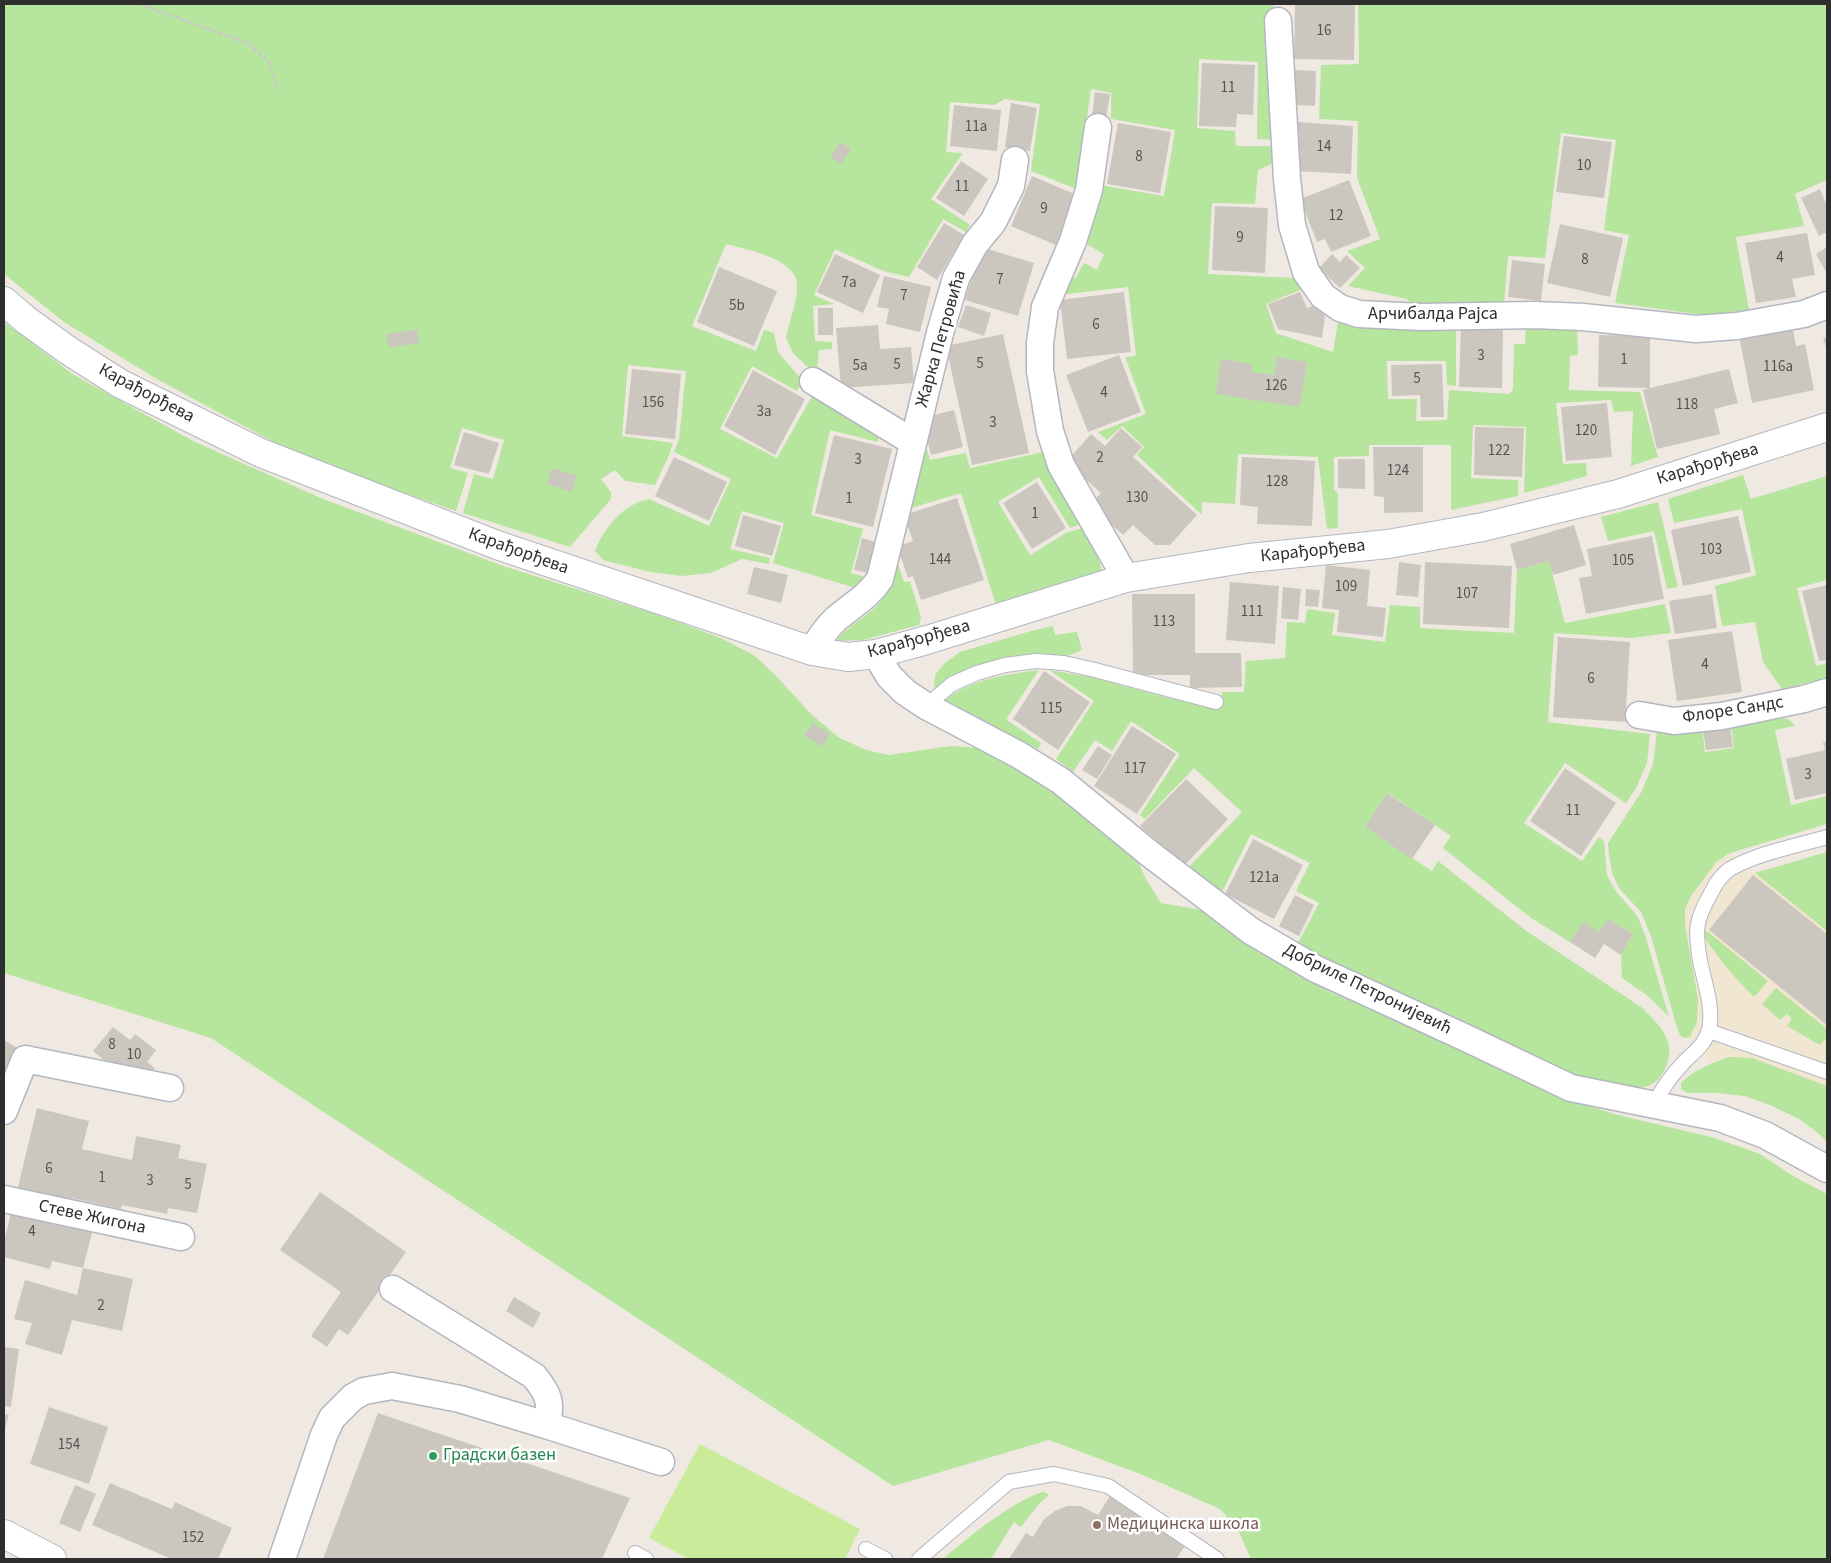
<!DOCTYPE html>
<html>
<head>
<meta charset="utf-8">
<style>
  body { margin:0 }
  #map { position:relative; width:1831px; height:1563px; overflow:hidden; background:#efe9e1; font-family:"Source Sans 3",sans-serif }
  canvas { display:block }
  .frame { position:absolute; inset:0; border:5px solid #2e2e2e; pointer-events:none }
</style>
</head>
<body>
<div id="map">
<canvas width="1831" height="1563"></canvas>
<div class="frame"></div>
</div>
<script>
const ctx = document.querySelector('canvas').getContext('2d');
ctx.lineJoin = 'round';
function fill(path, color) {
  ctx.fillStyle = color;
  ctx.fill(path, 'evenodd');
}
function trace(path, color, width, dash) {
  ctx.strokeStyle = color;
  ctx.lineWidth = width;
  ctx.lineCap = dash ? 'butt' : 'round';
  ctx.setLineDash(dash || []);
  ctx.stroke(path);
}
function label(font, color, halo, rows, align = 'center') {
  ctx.font = font + ' "Source Sans 3",sans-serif';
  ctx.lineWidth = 5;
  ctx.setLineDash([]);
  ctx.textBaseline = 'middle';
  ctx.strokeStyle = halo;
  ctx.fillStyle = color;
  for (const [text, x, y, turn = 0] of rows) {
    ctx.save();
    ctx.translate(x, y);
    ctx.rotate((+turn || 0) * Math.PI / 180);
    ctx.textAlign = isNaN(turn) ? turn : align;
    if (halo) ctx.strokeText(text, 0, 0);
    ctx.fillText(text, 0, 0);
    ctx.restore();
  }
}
const education = new Path2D(`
  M1827,852V1109L1712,1065L1682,1026L1692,966L1685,925V909L1691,896L1717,861L1730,853L1755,873Z`);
const green = new Path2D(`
  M4,4H1274L1277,140L1257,139L1258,62L1199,59L1197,128L1235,131L1236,146H1277L1278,161L1258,170L1255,204L1212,203L1208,274L1296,278L1300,290L1266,304L1276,333L1333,352L1338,322L1361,326L1456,328V386L1447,385L1446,361H1387L1388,399H1417L1416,421L1447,420L1449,390L1509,394L1513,390L1514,344H1525L1526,322L1577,326L1578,355L1570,356L1569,390L1640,392L1658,457L1631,466L1633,411L1614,412L1611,400L1556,403L1563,464L1586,463L1587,476L1524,493L1526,427L1473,425L1471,478L1518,480V496L1451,510V445H1369V456L1334,457V489L1338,494V528L1327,529L1318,457L1238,454L1235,504L1202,502V515L1137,455L1144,447L1122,426L1107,440L1098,432L1146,414L1125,357L1136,356L1128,287L1059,295L1064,281L1076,277L1084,263L1097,270L1104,254L1081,241L1099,185L1164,196L1175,130L1111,119V93L1091,89L1087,118L1091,121L1079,190L1031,171L1040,104L1005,99L994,105L950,102L946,152L963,153L931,199L970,225L966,232L943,219L909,277L883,271L835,249L814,295L834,304L813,306L815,341L832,342V349L819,350L816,375L793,353L786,338C789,320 798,302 797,284C796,258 745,249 726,244L692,326L756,351L764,330L774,333L778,352L803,381L797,391L752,366L720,429L777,458L815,391L880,432L878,442L830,430L811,515L863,529L851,573L869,578L862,590L773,563L784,523L742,511L730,549L770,558L769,564L742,559L711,573L682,576L650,572L603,560L595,551C604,528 623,504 649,499L709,526L731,479L674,452L679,439L686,371L628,365L622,436L673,443L669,455L655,485L625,481L615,470L601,479L611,492V499L570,547L463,513L474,474L493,479L504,440L462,428L450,468L468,473L456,511L352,475L281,446L155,378L64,322L4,274Z
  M1358,4H1827V180L1795,194L1804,226L1736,237L1749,310L1704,315L1615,303L1629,235L1604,230L1616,140L1561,133L1545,258L1508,256L1504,305L1414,306L1407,299L1348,286L1365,268L1347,251L1380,239L1357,178L1358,121L1319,119L1321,65L1359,64Z
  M4,322L74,375L193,441L323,499L506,567L656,614L721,638L755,656L778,678L810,713L838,737L866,750L889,755L951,746L981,748L1039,779L1134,853L1146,879L1161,903L1202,910L1220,919L1260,949L1332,993L1441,1039L1570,1100L1614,1114L1715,1138L1760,1154L1793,1176L1827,1194V1559H1251L1238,1530L1220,1509L1143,1475L1049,1440L893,1486L211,1038L4,973Z
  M927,449L930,460L966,453L970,468L1048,451L1083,523L1070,528L1039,477L998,502L1030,555L1066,533L1086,527L1101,555L1098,558L1103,574L996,605L961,493L908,509L922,451Z
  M1743,475L1751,499L1827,476V580L1797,588L1816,666L1827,663V678L1782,689L1763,662L1755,622L1722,626L1715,586L1756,575L1742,509L1674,523L1668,499Z
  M1658,502L1678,587L1667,589L1654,531L1608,541L1601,517Z
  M896,559L904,582L910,581L921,617L919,625L863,640L839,641L838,639C851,622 874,614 884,596C891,586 893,571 896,559Z
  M1549,561L1565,623L1665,604L1671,633L1631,638L1554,633L1548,722L1650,734L1647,763L1636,788L1626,803L1565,763L1524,823L1582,861L1599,837L1604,841L1607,875L1615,890L1638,917L1646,938L1669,1017L1648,996L1622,978L1621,955L1633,934L1608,919L1599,932L1583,923L1570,942L1531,918L1443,848L1451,836L1388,793L1365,827L1432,871L1438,861L1525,930L1641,1007C1662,1027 1679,1044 1663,1073C1657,1083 1648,1087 1638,1088C1615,1091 1594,1084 1573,1079L1316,959L1297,945L1319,903L1296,891L1310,863L1251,834L1221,894L1189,867L1242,812L1194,768L1145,819L1140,815L1180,754L1131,721L1112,751L1095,740L1073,772L1056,759L1094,701L1049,670L1091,677L1164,697L1219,708L1222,692H1244L1246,661L1285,658L1287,622L1305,623L1307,609L1335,613L1332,635L1385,642L1390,605L1420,607V628L1514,633L1517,570Z
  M1053,626L1055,635L1077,632L1082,650L1062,658L939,688L934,687L935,675L945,663L960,652L1031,631Z
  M1039,670L1007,718L1008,721L1041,743L1038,749L946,705L945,700C974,678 1004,675 1039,670Z
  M1779,717L1790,720L1795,726L1775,730L1791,805L1827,796V824L1730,853L1717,861L1691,896L1685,909V925L1698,999L1697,1022L1690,1037L1684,1038L1680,1035L1675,1021L1651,936L1641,912L1619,888L1612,873L1609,855L1608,843L1642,791L1653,764L1657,732H1675L1702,728L1705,752L1734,748L1731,725Z
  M1827,852V931L1755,873Z
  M1705,931L1708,932L1768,981L1754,997C1734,978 1718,957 1702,934Z
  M1776,988L1827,1029V1037L1820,1045L1787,1026L1792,1019L1787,1014L1780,1020L1762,1004Z
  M1729,1057L1752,1058L1827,1086V1142L1818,1133L1799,1119L1772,1106L1745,1096L1717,1093H1687L1681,1089V1083C1694,1069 1711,1064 1729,1057Z
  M1044,1492L1049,1495L1038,1505L1021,1527L1014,1522L991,1559H943C964,1540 1018,1497 1044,1492Z`);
const pitch = new Path2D(`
  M700,1444L860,1529L845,1559H689L649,1538Z`);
const building = new Path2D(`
  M1295,4H1355L1354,60L1294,59Z
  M1202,63L1255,65L1253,115L1237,114L1236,127L1199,126Z
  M1295,70L1316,71L1315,106L1294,105Z
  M1095,92L1110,94L1106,118L1092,116Z
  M1011,103L1037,108L1030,151L1005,147Z
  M954,105L1001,110L997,151L950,146Z
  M1298,122L1353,126L1351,174L1295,171Z
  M1118,123L1171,132L1160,193L1107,184Z
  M1564,136L1612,142L1604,198L1556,192Z
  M840,142L851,149L842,164L830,157Z
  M961,161L988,179L964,216L936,198Z
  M1032,176L1077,195L1056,245L1011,226Z
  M1349,180L1371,236L1331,252L1325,239L1317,242L1300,199Z
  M1820,189L1827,206V232L1819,236L1801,198Z
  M1215,206L1268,208L1265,273L1212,270Z
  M944,223L964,235L937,280L917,267Z
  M1560,224L1623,238L1610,297L1547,283Z
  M1807,233L1815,275L1792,279L1796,297L1756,303L1745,243Z
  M981,247L1034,263L1018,316L965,300Z
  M1827,247V274L1816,254Z
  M835,254L880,275L863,313L817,292Z
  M1332,254L1340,262L1346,255L1360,268L1340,288L1319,268Z
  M1512,260L1545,264L1541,301L1508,297Z
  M719,267L777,291L754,346L697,322Z
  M884,276L931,287L920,332L886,324L889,309L877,307Z
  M1124,292L1131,352L1067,359L1060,300Z
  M1300,292L1307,308L1315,305L1325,316L1322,338L1278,329L1268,304Z
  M966,305L991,313L984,336L958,327Z
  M818,308H833V335H818Z
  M878,325L880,349L911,347L914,383L841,388L836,328Z
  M1792,325L1796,346L1805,344L1814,390L1752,403L1739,336Z
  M1461,327L1503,328L1502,388L1459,387Z
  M417,330L419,343L389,347L386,334Z
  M1003,334L1029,453L972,465L946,346Z
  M1599,335L1650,336V388L1729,369L1738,403L1714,409L1720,434L1657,449L1643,390L1649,388L1598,387Z
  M1827,337V350L1823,338Z
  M1119,355L1141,412L1088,432L1066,375Z
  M1277,357L1307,362L1300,407L1216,394L1221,359L1252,364L1251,372L1274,375Z
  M1442,364L1444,417H1421L1420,395L1392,396L1391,365Z
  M632,369L681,374L675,439L625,434Z
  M753,370L805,399L775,455L724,426Z
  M1607,403L1612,457L1566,461L1561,407Z
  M954,410L963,447L931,455L922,418Z
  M1475,427L1524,428L1522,477L1474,475Z
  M1121,428L1142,447L1133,457L1197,515L1170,545H1155L1133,525L1123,535L1090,505L1101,493L1066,462L1091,434L1105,446Z
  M464,432L499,443L489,474L454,465Z
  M834,435L892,449L873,527L815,513Z
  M1373,447H1423V512L1384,513V497L1374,496Z
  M674,457L727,482L709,521L655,496Z
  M1242,457L1315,461L1312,526L1257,524L1258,507L1240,505Z
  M1338,459H1365V489L1338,488Z
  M552,468L577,476L572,492L547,484Z
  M1037,482L1066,528L1032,549L1003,503Z
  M957,498L984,580L921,600L913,576L908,578L897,546L913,541L904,515Z
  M743,515L781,526L772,556L735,546Z
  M1738,516L1751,572L1683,586L1671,530Z
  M1574,525L1586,565L1553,575L1549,561L1517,570L1510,544Z
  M1652,536L1664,599L1586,614L1579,578L1592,576L1587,549Z
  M862,538L876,542L868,573L854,570Z
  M1399,562L1421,565L1418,597L1396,595Z
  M1425,562L1512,566L1509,628L1423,624Z
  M1326,565L1370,570L1367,606L1386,608L1383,637L1337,632L1339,610L1322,608Z
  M754,567L788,575L781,603L747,594Z
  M1230,582L1279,586L1275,644L1226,640Z
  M1827,585V660L1819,661L1802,591Z
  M1283,587L1301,589L1298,620L1281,618Z
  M1306,589L1320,590L1318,607L1305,606Z
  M1132,594H1195V653H1241L1242,687L1190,688V675H1133Z
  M1712,594L1717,628L1675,634L1669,601Z
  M1732,631L1742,692L1677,701L1668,640Z
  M1558,637L1630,642L1625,722L1553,717Z
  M1044,671L1090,702L1058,750L1013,719Z
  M813,723L830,734L822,747L804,735Z
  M1132,726L1176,754L1137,814L1094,786Z
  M1730,727L1733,747L1706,750L1703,731Z
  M1823,742H1827V793L1795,800L1786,759L1825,750Z
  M1098,746L1112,755L1097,779L1082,770Z
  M1565,768L1616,803L1581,856L1530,821Z
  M1186,779L1228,819L1183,867L1140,826Z
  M1387,793L1435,825L1412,859L1365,827Z
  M1253,839L1303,865L1274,919L1225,894Z
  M1753,875L1827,934V1025L1709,930Z
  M1295,895L1314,905L1299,936L1279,926Z
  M1608,919L1633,934L1621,955L1604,944L1595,958L1570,942L1583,922L1599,932Z
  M113,1027L130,1040L135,1034L156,1050L147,1062L155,1068L144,1082L110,1065L93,1051Z
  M4,1040L24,1052L4,1087Z
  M37,1108L89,1121L82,1149L132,1160L136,1136L181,1145L178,1158L207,1164L197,1213L168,1208L167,1214L122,1205L121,1209L71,1198L69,1203L17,1191Z
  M320,1192L406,1252L348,1335L339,1329L327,1347L311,1336L341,1292L280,1250Z
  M11,1213L61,1225L62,1222L93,1229L83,1268L52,1261L50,1269L4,1257V1241Z
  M83,1268L133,1279L122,1331L72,1320L62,1355L25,1344L32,1323L14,1319L25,1280L77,1295Z
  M514,1297L541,1313L533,1328L506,1311Z
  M4,1347L19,1349L11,1407L4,1406Z
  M49,1407L108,1427L89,1484L30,1464Z
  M378,1413L630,1498L602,1559H323Z
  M4,1414L9,1415L4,1432Z
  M110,1483L172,1509L175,1502L232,1528L218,1559H172L92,1525Z
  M75,1485L96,1494L80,1532L59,1523Z
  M1110,1496L1185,1546L1176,1559H1009L1026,1533L1033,1537L1044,1519L1055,1511L1067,1506H1081L1098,1515Z`);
const path = new Path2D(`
  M139,4L250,44L270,64L277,89`);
const service = new Path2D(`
  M926,706L952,684L977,673L1005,665L1036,661L1064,663L1095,670L1216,702
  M1709,1031L1827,1072
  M1654,1105C1661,1089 1672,1075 1684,1062C1694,1052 1706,1044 1709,1029C1714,1010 1704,980 1700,961C1695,930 1695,921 1711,893C1715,885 1722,874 1730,869C1758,853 1796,846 1827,837
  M866,1549L885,1559
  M635,1553L646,1559
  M919,1559L1009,1482L1054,1474L1108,1486L1217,1559`);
const minor = new Path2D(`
  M1278,21L1287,179L1292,225L1306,272L1323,296L1340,308L1359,314L1422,317L1535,315L1583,317L1696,329L1737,326L1804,314L1827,305
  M1098,127L1089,190L1073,241L1045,307L1040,343V371L1050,431L1061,465L1126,578
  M813,381L913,442
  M812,651C819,639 826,628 836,619C852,605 868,597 880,579L940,333L956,278L975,244L993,222L1011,186L1015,160
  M876,654L889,676L905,692L926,706L1019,755L1061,781L1150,854L1251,931L1316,969L1466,1038L1571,1088L1720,1118L1765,1135L1827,1169
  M1639,715L1674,721L1722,716L1804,699L1827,692
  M4,1111L25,1059L170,1088
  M4,1199L181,1237
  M546,1425L661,1462
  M282,1559L324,1435L332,1418L353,1397L364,1391L392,1386L460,1399L546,1425C553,1403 548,1393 534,1376L393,1289`);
const tertiary = new Path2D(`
  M4,301L26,320L69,351L121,384L261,453L497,545L812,651L848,657L876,654L927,640L1126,578L1249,558L1388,544L1483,527L1618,494L1827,427`);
const secondary = new Path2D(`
  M4,1534L52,1559`);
const markers = [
  [433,1456,5,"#2e9e5b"],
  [1097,1525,5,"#8d6e63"]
];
const numberNames = [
  ["16",1324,32],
  ["11",1228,89],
  ["11a",976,128],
  ["14",1324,148],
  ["8",1139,158],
  ["10",1584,167],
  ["11",962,188],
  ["9",1044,210],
  ["12",1336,217],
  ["9",1240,239],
  ["4",1780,259],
  ["8",1585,261],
  ["7",1000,281],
  ["7a",849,284],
  ["7",904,297],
  ["5b",737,307],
  ["6",1096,326],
  ["3",1481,357],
  ["1",1624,361],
  ["5",980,365],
  ["5",897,366],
  ["5a",860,367],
  ["116a",1778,368],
  ["5",1417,380],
  ["126",1276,387],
  ["4",1104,394],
  ["156",653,404],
  ["118",1687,406],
  ["3a",764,413],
  ["3",993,424],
  ["120",1586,432],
  ["122",1499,452],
  ["2",1100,459],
  ["3",858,461],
  ["124",1398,472],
  ["128",1277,483],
  ["130",1137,499],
  ["1",849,500],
  ["1",1035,515],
  ["103",1711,551],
  ["144",940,561],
  ["105",1623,562],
  ["109",1346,588],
  ["107",1467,595],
  ["111",1252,613],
  ["113",1164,623],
  ["4",1705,666],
  ["6",1591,680],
  ["115",1051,710],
  ["117",1135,770],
  ["3",1808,776],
  ["11",1573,812],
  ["121a",1264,879],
  ["8",112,1046],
  ["10",134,1056],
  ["6",49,1170],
  ["1",102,1179],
  ["3",150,1182],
  ["5",188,1186],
  ["4",32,1233],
  ["2",101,1307],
  ["154",69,1446],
  ["152",193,1539]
];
const streetNames = [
  ["Арчибалда Рајса",1433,315],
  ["Жарка Петровића",942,339,-74],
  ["Карађорђева",146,394,28],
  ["Карађорђева",1708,465,-17],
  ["Карађорђева",518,552,20],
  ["Карађорђева",1313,552,-6],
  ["Карађорђева",919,640,-15],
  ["Флоре Сандс",1733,711,-9],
  ["Добриле Петронијевић",1367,990,26],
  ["Стеве Жигона",92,1218,12]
];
const leisureNames = [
  ["Градски базен",443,1456]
];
const educationNames = [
  ["Медицинска школа",1107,1525]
];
fill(education, '#f0e6d1');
fill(green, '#b6e59e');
fill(pitch, '#c9ec9a');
fill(building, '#cbc7bf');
trace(service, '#b4b7c1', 16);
trace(minor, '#b4b7c1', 29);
trace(tertiary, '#b4b7c1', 30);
trace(secondary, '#b4b7c1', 30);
trace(path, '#c9c9c9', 3, [4, 2.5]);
trace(service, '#fff', 14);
trace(minor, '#fff', 26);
trace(tertiary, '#fff', 28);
trace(secondary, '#fff', 28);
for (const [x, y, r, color] of markers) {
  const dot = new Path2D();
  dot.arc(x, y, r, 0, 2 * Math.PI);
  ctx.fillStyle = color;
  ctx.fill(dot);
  trace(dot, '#fff', 2);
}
label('15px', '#555452', null, numberNames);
label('18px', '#2e2e2e', '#fff', streetNames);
label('18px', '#27864d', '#fff', leisureNames, 'left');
label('18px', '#785e54', '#fff', educationNames, 'left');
</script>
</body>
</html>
